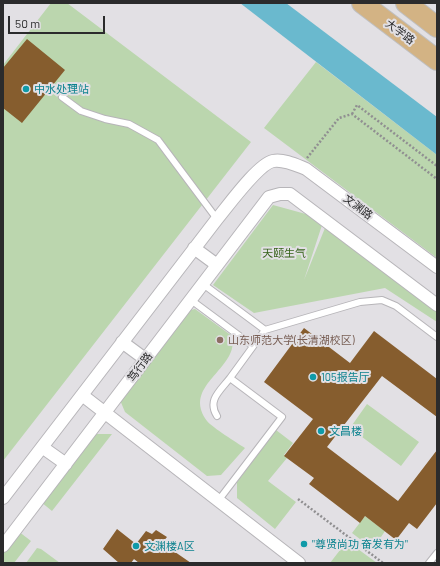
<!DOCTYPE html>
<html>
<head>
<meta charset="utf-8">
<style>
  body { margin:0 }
  #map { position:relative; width:440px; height:566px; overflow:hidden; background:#e2e0e4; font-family:Barlow,sans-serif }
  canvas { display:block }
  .frame { position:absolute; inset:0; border:4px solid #2b2b2c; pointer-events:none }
  .scale { position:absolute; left:8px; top:16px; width:97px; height:18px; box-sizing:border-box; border:2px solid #2b2b2c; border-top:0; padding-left:5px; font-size:12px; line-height:14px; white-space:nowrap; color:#2b2b2c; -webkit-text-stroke:3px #e2e0e4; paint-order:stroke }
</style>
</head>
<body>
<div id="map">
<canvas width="440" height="566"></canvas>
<div class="frame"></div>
<div class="scale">50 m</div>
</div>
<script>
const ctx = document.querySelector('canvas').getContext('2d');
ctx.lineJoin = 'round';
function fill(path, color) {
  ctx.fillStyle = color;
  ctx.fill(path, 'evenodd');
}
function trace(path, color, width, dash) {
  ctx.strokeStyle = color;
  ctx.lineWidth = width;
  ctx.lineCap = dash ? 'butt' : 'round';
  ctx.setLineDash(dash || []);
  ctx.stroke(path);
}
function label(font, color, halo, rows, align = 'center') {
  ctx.font = font + ' Barlow,"Noto Sans SC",sans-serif';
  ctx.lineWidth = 4;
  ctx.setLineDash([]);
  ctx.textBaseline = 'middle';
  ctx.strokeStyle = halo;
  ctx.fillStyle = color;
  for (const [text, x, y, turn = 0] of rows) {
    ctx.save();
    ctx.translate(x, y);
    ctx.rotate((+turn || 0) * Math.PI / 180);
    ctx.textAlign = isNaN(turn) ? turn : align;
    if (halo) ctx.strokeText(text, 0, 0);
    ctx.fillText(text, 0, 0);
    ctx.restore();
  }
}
const green = new Path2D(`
  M51,3H67L251,142L3,461V65Z
  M316,62L437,155V258L264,128Z
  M273,205L324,219L304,280L329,218L437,306V322L385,288L254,313L213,285Z
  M195,309L232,336C233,343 233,348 230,354C219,377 186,392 207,421C213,428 236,442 245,448L221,475L207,476L125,412L120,400L187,311Z
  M367,404L419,442L401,466L350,428Z
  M276,430L293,443L284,455L287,458L268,481L296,502L275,529L237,498V482Z
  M97,434H112L52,511L41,502L92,436Z
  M365,516L385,531L373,549L352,533Z
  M18,531L31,541L14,563H3V552Z
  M347,541L377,563H330Z
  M37,548L41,549L60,563H26Z`);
const water = new Path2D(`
  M240,3H286L437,117V155Z`);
const building = new Path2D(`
  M27,39L65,70L22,123L3,108V68Z
  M304,328L350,363L374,331L437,379V417L382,376L327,447L398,501L437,450V503L417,529L409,523L396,540L365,516L360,523L309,484L314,478L284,456L313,419L264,382Z
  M117,529L136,544L146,531L152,534L156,530L167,537L162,543L191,563H139L134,559L131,563H119L103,549Z`);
const path = new Path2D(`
  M352,114L357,105L437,166
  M307,158L339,118L352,114L437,179
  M298,499L383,563`);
const lane = new Path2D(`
  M62,97L81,111L105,119L129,124L158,140L217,219
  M203,284L265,330
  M191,300L253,346
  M217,416C207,400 220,391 230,378
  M218,501L282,417L230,378L265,330L360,302L382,300L396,306L437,337
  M429,563L437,553`);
const street = new Path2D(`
  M194,248L217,265
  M122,342L145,359
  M82,395L299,563
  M42,447L66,464
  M3,498L217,219C228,206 258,164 273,161C284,159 296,165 306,169L437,267
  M3,546L269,197L280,194H290L437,305`);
const primary = new Path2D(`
  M362,3L437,60
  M406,3L437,27`);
const markers = [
  [26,89,4,"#0f9aa8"],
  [220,340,4,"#8d6e63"],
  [313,377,4,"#0f9aa8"],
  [321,431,4,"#0f9aa8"],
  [304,544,4,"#0f9aa8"],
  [136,546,4,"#0f9aa8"]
];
const streetNames = [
  ["大学路",400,32,37],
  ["文渊路",358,207,37],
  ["笃行路",140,367,-53]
];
const cultureNames = [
  ["中水处理站",34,89],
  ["105报告厅",321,377],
  ["文昌楼",329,431],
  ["\"尊贤尚功 奋发有为\"",312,544],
  ["文渊楼A区",144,546]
];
const parkNames = [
  ["天颐生气",284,253]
];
const educationNames = [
  ["山东师范大学(长清湖校区)",228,340]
];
fill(green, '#bbd6ae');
fill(water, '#6ab9ce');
fill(building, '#865d2e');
trace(lane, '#b7b5b9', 8);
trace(street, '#b7b5b9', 14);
trace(primary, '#bfbfc0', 22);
trace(path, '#908f91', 2.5, [2, 2]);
trace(lane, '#fff', 6);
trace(street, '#fff', 12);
trace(primary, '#d3b384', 20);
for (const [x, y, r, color] of markers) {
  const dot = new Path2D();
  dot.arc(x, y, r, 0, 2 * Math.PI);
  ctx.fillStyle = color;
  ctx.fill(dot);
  trace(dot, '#e2e0e4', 1.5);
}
label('11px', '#2b2b2c', '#e2e0e4', streetNames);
label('11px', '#0d838f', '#e2e0e4', cultureNames, 'left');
label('11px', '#37631b', '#e2e0e4', parkNames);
label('11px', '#785e54', '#e2e0e4', educationNames, 'left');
</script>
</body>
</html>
